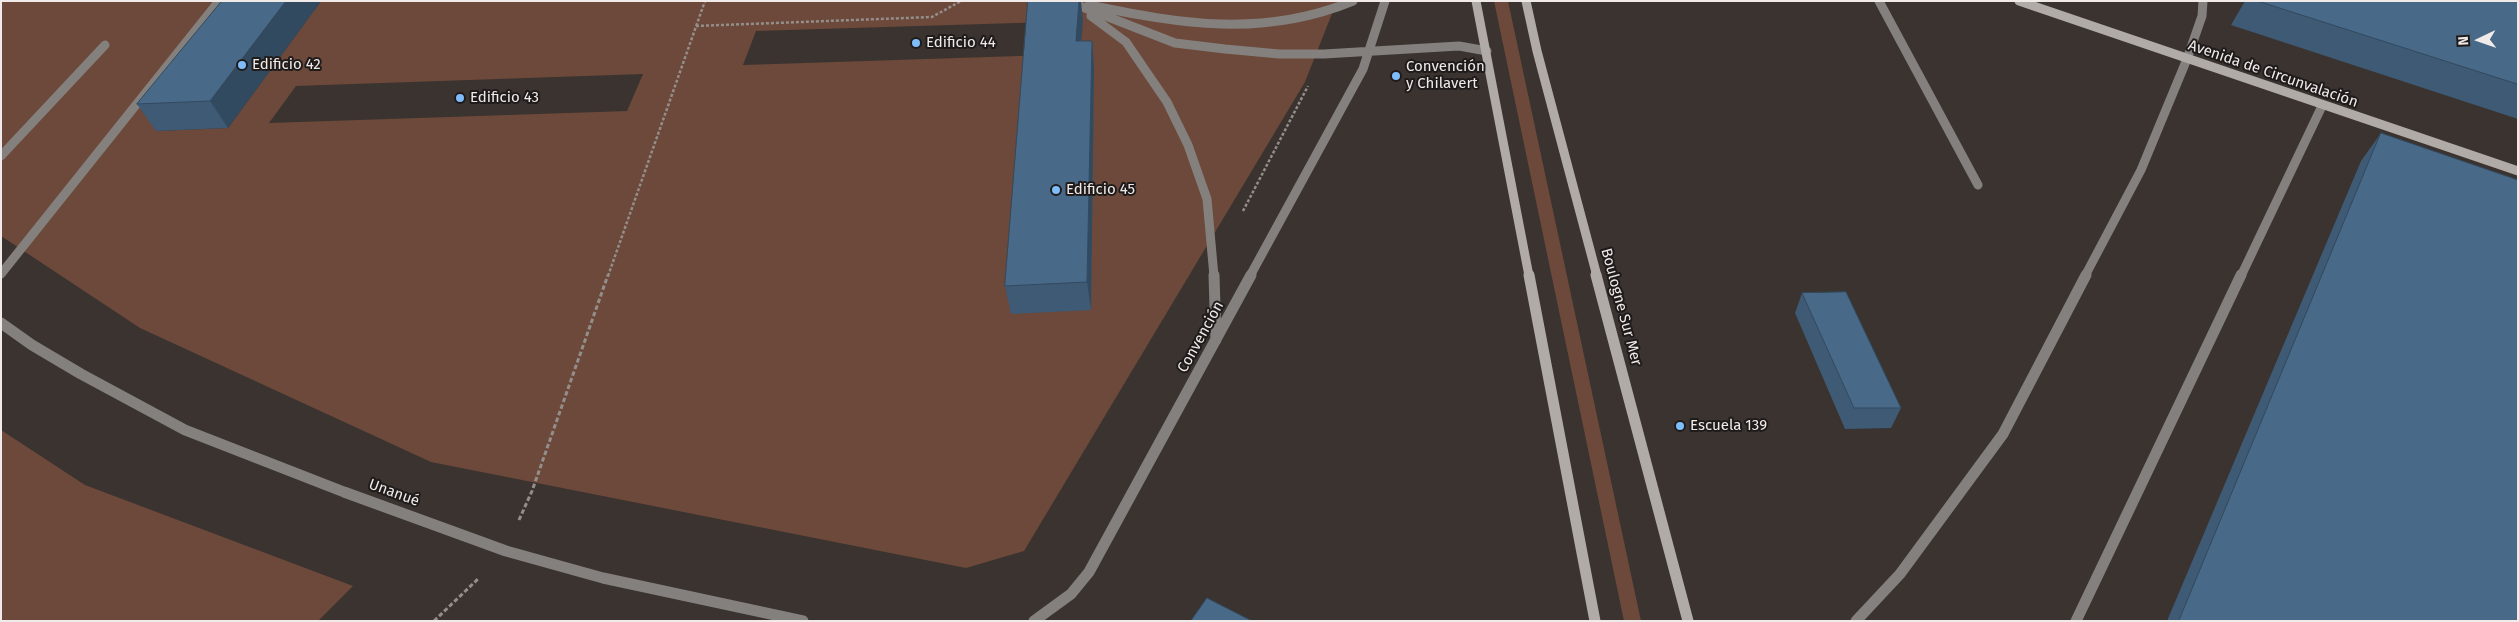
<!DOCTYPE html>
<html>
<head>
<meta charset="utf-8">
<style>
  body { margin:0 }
  #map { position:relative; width:2519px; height:622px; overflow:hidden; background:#3a332f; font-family:"Fira Sans",sans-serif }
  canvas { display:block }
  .frame { position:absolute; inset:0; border:2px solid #f0ebe9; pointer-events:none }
  .north { position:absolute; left:2454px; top:15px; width:50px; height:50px; -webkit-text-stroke:4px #1f1b1a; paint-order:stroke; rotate:267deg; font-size:14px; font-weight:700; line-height:20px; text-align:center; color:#f0ebe9 }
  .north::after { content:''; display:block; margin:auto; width:18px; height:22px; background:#f0ebe9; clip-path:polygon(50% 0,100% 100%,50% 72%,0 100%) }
</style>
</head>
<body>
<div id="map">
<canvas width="2519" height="622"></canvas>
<div class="frame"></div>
<div class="north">N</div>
</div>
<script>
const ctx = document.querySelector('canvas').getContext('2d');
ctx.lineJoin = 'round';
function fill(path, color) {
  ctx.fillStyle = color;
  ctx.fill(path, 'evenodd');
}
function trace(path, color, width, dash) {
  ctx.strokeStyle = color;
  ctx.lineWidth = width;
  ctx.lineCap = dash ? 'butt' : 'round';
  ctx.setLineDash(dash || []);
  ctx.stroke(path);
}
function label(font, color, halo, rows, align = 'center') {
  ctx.font = font + ' "Fira Sans",sans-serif';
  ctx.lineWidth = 4;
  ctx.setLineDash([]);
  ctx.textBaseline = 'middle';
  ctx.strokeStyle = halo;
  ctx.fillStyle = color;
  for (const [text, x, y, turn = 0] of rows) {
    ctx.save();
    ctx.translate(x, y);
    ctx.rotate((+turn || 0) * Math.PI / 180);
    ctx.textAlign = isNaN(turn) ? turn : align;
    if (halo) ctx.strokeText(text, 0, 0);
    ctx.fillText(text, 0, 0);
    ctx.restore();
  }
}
const green = new Path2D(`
  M1,1H260L157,131L228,128L321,1H1337L1305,82L1024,551L966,568L431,462L140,328L1,236ZM1082,21L1080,54L743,65L756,31ZM643,74L627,111L269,123L296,86Z
  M1494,1H1508L1641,621H1624Z
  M1,430L85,485L353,586L318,621H1Z`);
const pathFar1 = new Path2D(`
  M696,26L932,17L961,1
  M1243,211L1308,86
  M608,276L705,1`);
const path = new Path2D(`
  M519,520L532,491L608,275
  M434,621L479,578`);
const laneFar1 = new Path2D(`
  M1879,1L1978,185
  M1,156L105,45
  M1,274L219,1
  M2085,276L2141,170L2187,59L2202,16L2203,1
  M2241,276L2322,106`);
const lane = new Path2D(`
  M1856,621L1900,574L2003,434L2086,275
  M2076,621L2241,275`);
const streetFar1 = new Path2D(`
  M1067,1L1175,43L1225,49L1279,54H1324L1459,46L1487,51
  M1089,5C1181,24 1263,38 1353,1
  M1091,16L1126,42L1167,102L1188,145L1207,199L1214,276
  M1250,276L1363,69L1385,1`);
const street = new Path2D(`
  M1214,275L1216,340
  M1,323L32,345L81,374L185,430L344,492L506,551L603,578L803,621
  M1034,621L1071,594L1089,572L1251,275`);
const secondaryFar1 = new Path2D(`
  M1476,1L1529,276
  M1526,1L1537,51L1597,276
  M2019,1L2518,171`);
const secondary = new Path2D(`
  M1529,275L1595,621
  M1596,275L1688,621`);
const wall = new Path2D(`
  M222,1L228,128L156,131L137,104Z
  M2245,1H2518V119L2231,25Z
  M1083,21L1081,41H1092L1094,68L1091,310L1011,314L1005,286Z
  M2381,133L2518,621H2167L2361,161Z
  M1802,293L1901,408L1891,428L1845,429L1795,313Z`);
const shadedWall = new Path2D(`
  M286,1H321L228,128L210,101Z
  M1079,1H1081L1083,21L1079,68L1076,41Z
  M1092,41L1094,68L1091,310L1087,282Z`);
const building = new Path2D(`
  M222,1H286L210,101L137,104Z
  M1028,1H1079L1076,41H1092L1087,282L1005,286Z
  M2258,1H2518V84Z
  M2381,133L2518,180V621H2179Z
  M1846,292L1901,408H1854L1802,293Z
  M1207,598L1252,621H1191Z`);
const markers = [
  [916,43,5,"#7ebdf9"],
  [242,65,5,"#7ebdf9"],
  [1396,76,5,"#7ebdf9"],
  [460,98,5,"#7ebdf9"],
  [1056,190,5,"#7ebdf9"],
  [1680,426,5,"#7ebdf9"]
];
const poiNames = [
  ["Edificio 44",926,43],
  ["Edificio 42",252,65],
  ["Convención",1406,67],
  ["y Chilavert",1406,84],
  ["Edificio 43",470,98],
  ["Edificio 45",1066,190],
  ["Escuela 139",1690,426]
];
const streetNames = [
  ["Avenida de Circunvalación",2273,74,19],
  ["Boulogne Sur Mer",1621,307,75],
  ["Convención",1201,337,-61],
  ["Unanué",394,493,20]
];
fill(green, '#6c493a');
trace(pathFar1, '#948e8b', 2.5, [3, 2]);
trace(path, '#948e8b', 3, [4.5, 2.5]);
trace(laneFar1, '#84807e', 9);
trace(lane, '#84807e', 11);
trace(streetFar1, '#84807e', 9);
trace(street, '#84807e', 11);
trace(secondaryFar1, '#b1aba8', 9);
trace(secondary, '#b1aba8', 11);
fill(wall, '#3e5a75');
fill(shadedWall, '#324a5f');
fill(building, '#486988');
trace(building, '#324a5f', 1);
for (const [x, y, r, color] of markers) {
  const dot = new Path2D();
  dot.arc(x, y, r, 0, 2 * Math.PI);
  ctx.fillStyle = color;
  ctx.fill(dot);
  trace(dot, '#1f1b1a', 2);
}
label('15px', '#f0ebe9', '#1f1b1a', poiNames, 'left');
label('15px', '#f0ebe9', '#1f1b1a', streetNames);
</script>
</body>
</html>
